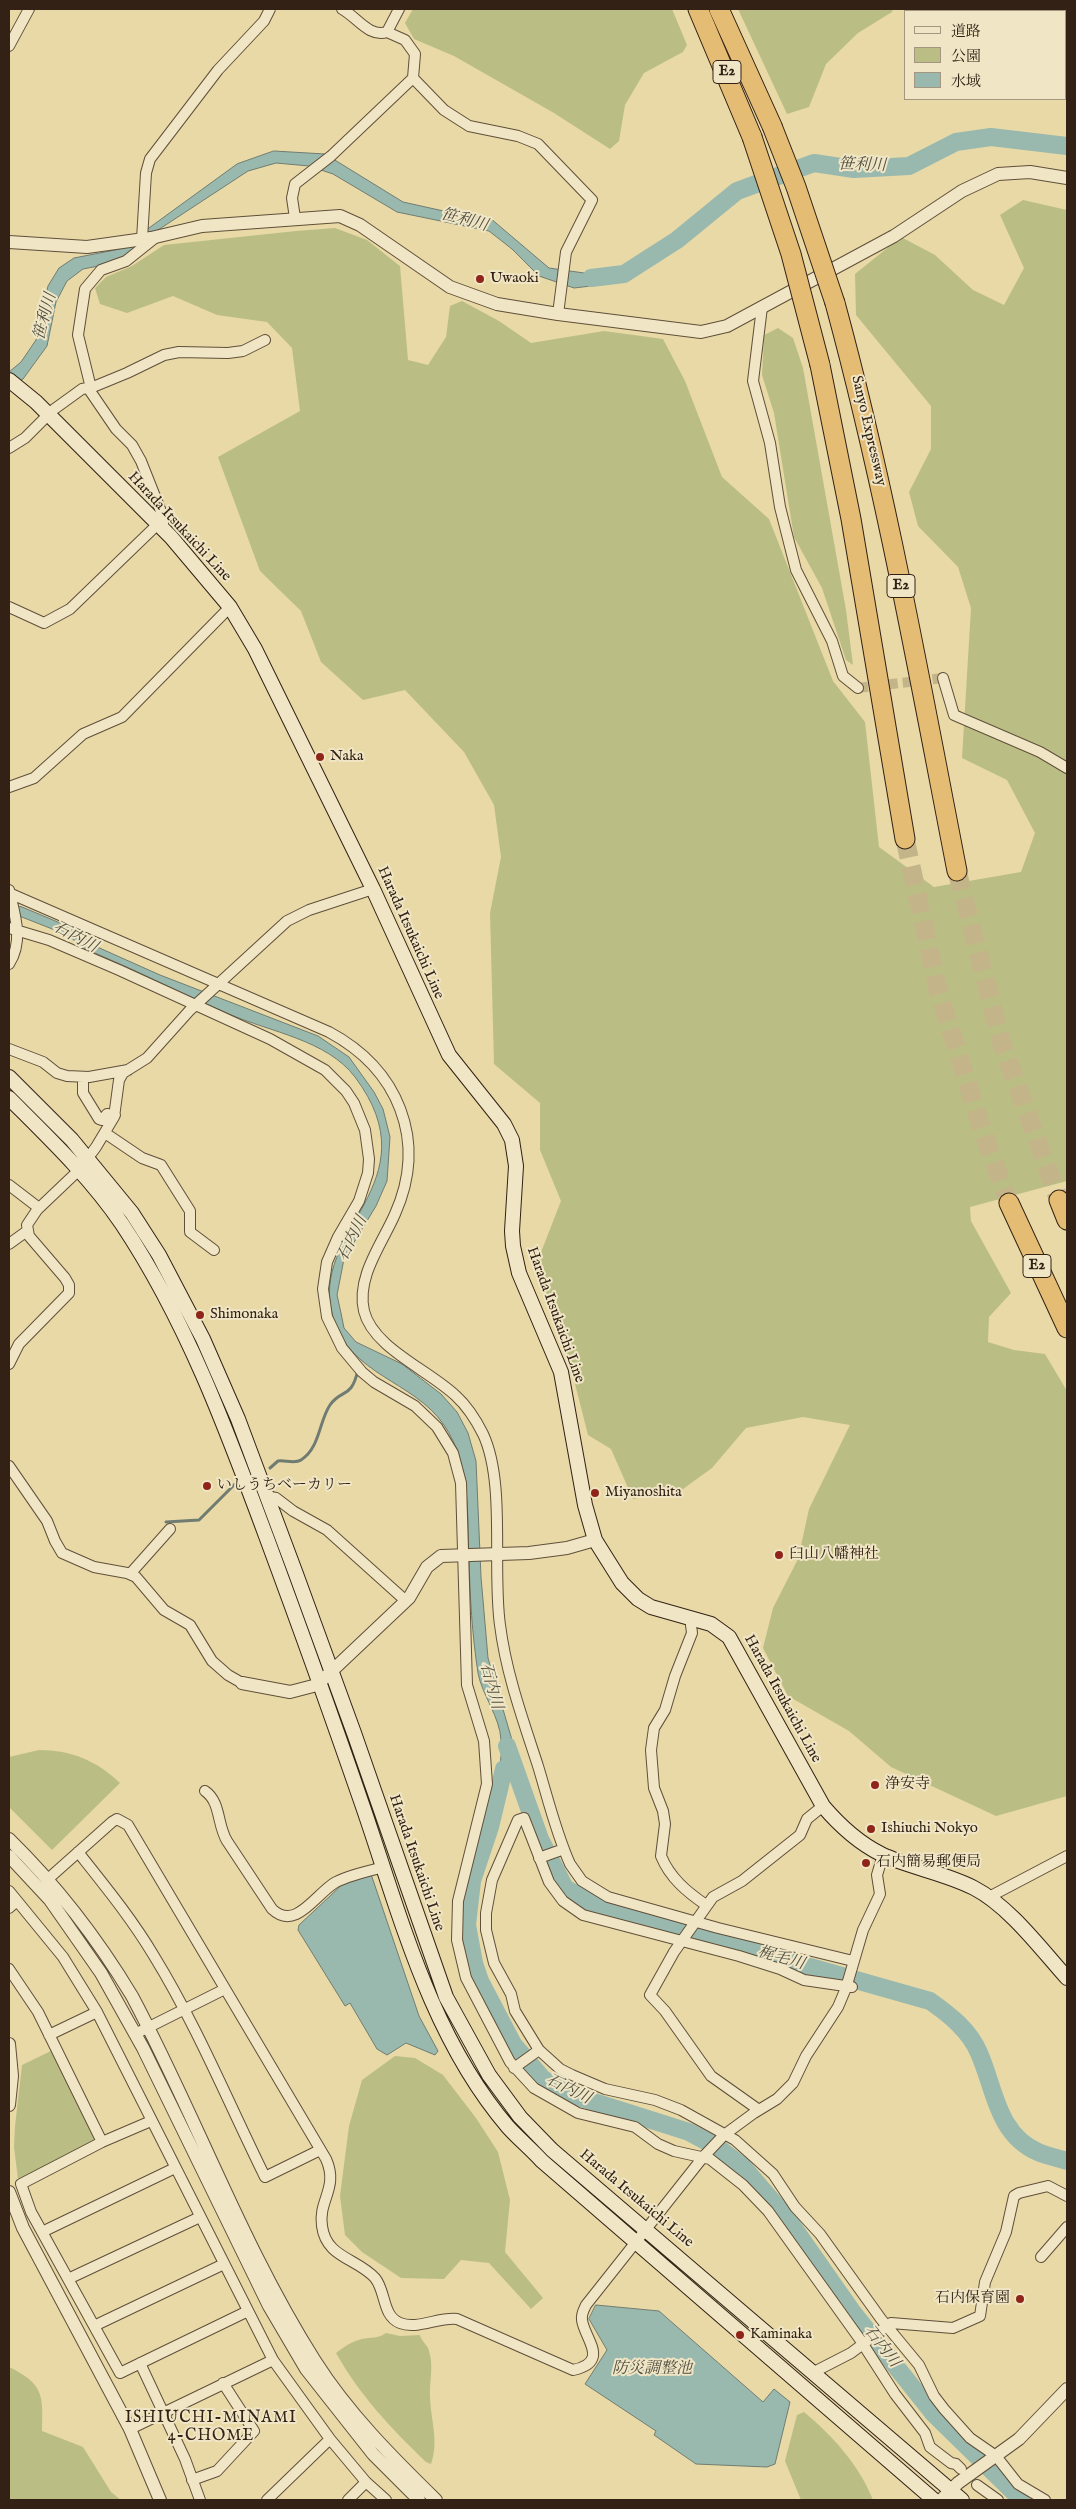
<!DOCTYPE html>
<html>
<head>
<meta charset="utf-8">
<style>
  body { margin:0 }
  #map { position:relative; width:1076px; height:2509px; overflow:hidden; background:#e8d9a7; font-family:"IM FELL English","Noto Serif JP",serif }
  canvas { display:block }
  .frame { position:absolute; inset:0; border:10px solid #322114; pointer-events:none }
  .legend { position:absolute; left:904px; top:10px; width:162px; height:90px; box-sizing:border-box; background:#f0e6c6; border:1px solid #a4977f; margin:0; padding:6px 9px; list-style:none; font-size:15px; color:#322114 }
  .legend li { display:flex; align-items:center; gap:10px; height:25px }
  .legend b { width:25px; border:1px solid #a4977f }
</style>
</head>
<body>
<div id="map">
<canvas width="1076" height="2509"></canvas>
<div class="frame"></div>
<ul class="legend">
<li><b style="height:6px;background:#f0e6c6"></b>道路</li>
<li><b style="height:14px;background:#babe84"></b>公園</li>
<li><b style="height:14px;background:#99b9af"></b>水域</li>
</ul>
</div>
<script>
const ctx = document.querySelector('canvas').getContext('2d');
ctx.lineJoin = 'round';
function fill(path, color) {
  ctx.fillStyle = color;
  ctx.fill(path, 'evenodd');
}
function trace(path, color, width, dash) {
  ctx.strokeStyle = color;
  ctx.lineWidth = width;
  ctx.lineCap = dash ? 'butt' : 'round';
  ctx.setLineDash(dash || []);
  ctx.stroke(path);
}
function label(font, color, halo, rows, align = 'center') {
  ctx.font = font + ' "IM FELL English","Noto Serif JP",serif';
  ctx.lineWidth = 4;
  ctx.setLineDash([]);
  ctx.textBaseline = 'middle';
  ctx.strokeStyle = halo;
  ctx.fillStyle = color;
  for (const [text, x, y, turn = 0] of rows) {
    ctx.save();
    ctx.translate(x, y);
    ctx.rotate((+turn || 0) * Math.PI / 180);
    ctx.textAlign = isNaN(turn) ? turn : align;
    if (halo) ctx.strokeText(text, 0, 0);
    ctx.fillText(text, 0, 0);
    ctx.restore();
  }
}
const green = new Path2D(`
  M413,9H672L687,45L683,52L644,73L625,105L619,141L610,149L554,113L454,56L414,39L405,23Z
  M738,9H893L892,12L858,33L826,64L809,107L787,114Z
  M999,9H1067V57L1065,56V11H1004Z
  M1023,200L1067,210V1181L970,1207L971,1221L1011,1293L989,1317L988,1342L1014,1350L1045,1354L1067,1391V1796L996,1816L891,1767L849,1731L788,1696L763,1648L773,1608L798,1559L809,1509L850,1425L803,1417L746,1428L712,1468L683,1489L633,1499L611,1449L588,1435L572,1372L536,1265L561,1201L540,1150V1103L494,1064L490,913L501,857L494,805L464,752L405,690L363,700L321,662L301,611L260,571L218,457L300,411L292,348L267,322L217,315L173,296L127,313L100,304L95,288L106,277L132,266L164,245L296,231L335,228L367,240L400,266L408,360L428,365L446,337L450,306L462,301L499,321L531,343L604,331L663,339L685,381L722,477L769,519L833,681L865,722L879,847L934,887L1021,872L1035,833L1007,780L962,758L971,608L958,567L918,526L909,492L931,449V406L856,315L855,274L901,237L935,255L973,290L1004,305L1024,268L1000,215Z
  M778,328L793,338L803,368L846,610L853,665L846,660L822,588L794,537L774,413L762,375L764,335Z
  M39,1750C72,1750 97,1761 120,1783L52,1850L9,1807V1757Z
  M53,2050L95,2138L93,2144L18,2179L14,2147L15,2126L22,2065Z
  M395,2056L415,2058L443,2075L476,2118L498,2152L510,2200L505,2252L543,2298L531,2309L489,2263L461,2260L444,2279L401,2278L362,2252L345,2235L340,2196L349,2126L362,2080Z
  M386,2333L400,2336L420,2335C421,2341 428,2345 429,2351C434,2367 429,2382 430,2398C431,2421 439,2441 431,2464L426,2462C390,2427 361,2397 336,2353C344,2347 352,2341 362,2339C372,2337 377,2339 386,2333Z
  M9,2367C44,2384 43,2395 42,2431L83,2447L111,2492L121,2500H9Z
  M804,2412C832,2435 860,2466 873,2500H801L785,2461L797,2415Z`);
const water = new Path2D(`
  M274,151L325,154L403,202L448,212L490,218L549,268L584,273L613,269L616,283L574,288L539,276L512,249L489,231L397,212L333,174L309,166L276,163L248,171L158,230L119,262L83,269L67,281L56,302L47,346L23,379L9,390V372L21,362L36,340L48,286L59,268L74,258L120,249L237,164Z
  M9,904L22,907L72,928L95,946L160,975L318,1036L349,1057L374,1092L383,1109L390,1137L387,1181L376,1206L344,1259L337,1295L341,1313L344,1328L356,1342L402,1364L441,1394L457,1412L468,1433L476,1461L481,1577L488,1658L519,1764L493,1799C497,1779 503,1760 501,1740C500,1717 482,1695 478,1673C472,1634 470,1597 469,1558C467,1513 471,1465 444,1425C413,1380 350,1376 333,1317C307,1229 435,1184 355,1077C327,1040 270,1032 229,1014C184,995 140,972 95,953L79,946L70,936L9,912Z
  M371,1874L419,2016L438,2051L435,2055L406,2043L387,2055L377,2049L350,2003L345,2006L298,1930L299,1925L345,1882Z
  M596,2305L659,2311L763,2402L774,2389L790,2402L775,2464L767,2467L696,2464L654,2435L656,2431L585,2384L607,2350L589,2319Z`);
const stream = new Path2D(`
  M270,1468L278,1461C285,1460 295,1464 301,1460C320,1448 319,1421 330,1405C342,1388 351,1400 358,1370
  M166,1522L199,1520L235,1484`);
const river = new Path2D(`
  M591,278L624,274L677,240L737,191L814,163L854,169L909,166L956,142L991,137L1067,146
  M507,1746L540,1839L565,1888L598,1907L930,2001C950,2015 970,2031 979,2053C995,2089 997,2134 1038,2152C1047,2156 1058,2158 1067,2161
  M504,1769L490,1827L472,1881L467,1925L474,1963L480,1981L513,2044L543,2079L569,2094L689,2132L717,2147L742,2166L786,2217L851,2310L933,2413L1022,2500`);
const minorTunnel = new Path2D(`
  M858,688L943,678`);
const motorwayTunnel = new Path2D(`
  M905,839L938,990L984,1135L1009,1203
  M957,871L1002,1044L1059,1200`);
const minor = new Path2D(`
  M387,32L399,9
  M9,46L29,9
  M413,78L444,110L469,126L518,136L538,144L592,200L566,252L558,314
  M295,218L292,198L295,184L331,156L413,78L415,54L405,40L387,32C369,38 357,17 342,9
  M156,237L126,261L101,270L85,289L78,335L90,384L88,388L116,429L132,445L141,461L164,519L162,528
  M142,239L146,173L150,159L218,70L264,21L270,9
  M762,307L753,381L770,443L780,507L796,570L832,641L843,676L858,688
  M9,448L25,438L53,410L82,389L93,387L127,373L164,355L179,352L228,353L243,351L265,340
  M9,607L44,623L70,609L158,524
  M943,678L954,715L1040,752L1067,768
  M9,787L34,778L83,734L122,717L230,607
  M9,893L329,1032C398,1069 428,1140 395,1214C382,1244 356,1277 364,1311C373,1348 429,1370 456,1396C467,1406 476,1420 483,1434C506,1483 492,1569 500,1625C506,1673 523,1720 538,1766C548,1799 556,1833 570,1864L582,1881L608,1897L718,1928L853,1961
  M9,928L49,940L119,970L270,1039L325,1070L346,1091L354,1103L365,1130L369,1159L368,1173L359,1201L338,1237L327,1262L323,1289L327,1317L342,1348L362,1372L374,1382L415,1406L437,1427L453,1453L461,1483L467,1685L484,1741L487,1784L458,1901L457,1940L466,1978L510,2062L534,2088L578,2113L635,2127L658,2144L674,2151L710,2159L743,2185L768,2211L859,2338L895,2394L925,2433L930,2447L951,2463L956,2464L961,2469
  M9,964C24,941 15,915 9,890
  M9,1049L43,1062L57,1073L67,1076L89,1077L128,1070
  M83,1077V1093L99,1119L102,1120L107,1114L115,1115
  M105,1133L142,1158L161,1165L190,1211V1232L214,1250
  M9,1185L39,1208
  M9,1244L27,1231
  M9,1364L19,1344L69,1293V1285L65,1278L29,1236L27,1225L37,1210L79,1170L96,1147L114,1117L119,1080L123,1073L147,1058L190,1010L287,921L309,910L373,889
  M9,1466L47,1521L55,1541L62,1553L94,1567L127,1573L136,1577L164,1610L190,1625L212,1661L228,1675L242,1683
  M265,1496L276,1498L293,1511L327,1530L406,1601
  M130,1574L170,1529
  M690,1617L692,1633L675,1676L665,1710L654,1728L651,1750L654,1788L663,1811L665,1824L661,1856C670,1878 687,1892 706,1905
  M205,1791C221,1802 217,1825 227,1841L272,1909C296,1932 316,1893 336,1882C350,1875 368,1871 384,1867
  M78,1852C105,1886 132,1919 154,1956C197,2026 229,2104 265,2177L320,2150
  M539,1858L564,1849
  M48,1879L112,1822L117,1819L128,1825L326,2159C339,2188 318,2200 322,2226C326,2258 357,2258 375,2278C386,2291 382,2316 400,2323C417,2330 438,2317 457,2319L573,2370C611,2362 584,2338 582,2320C581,2314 584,2309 586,2305L704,2156L724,2135L754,2113L777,2099L793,2083L806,2056L838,2007L846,1988L863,1930L880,1894L877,1875L883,1855
  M9,1891L63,1957L97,2012L273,2360L330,2439L366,2482L386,2500
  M989,1897L1067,1856
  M9,1908L17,1901
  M9,1969L38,2012L102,2142
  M852,1987L804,1980L780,1969L739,1956L583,1915L563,1901L549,1882L524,1818L518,1820L492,1880L486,1913V1930L494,1963L511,1994L515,2011L539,2050L560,2069L572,2075L605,2089L655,2100L681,2110L735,2140L773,2174L795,2207L820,2234L881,2319L919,2365L934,2396L944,2409L970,2438L996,2456L1018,2484L1045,2500
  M135,2034L225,1989
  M49,2035L97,2012
  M514,2068L539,2050
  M759,2110L711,2076L665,2011L650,1995L674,1952L713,1897L742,1881L800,1835L807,1819L823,1806
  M151,2121L102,2142L21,2184L31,2212L120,2373L248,2311
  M42,2232L175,2168
  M1041,2257L1067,2227
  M68,2279L200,2217
  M94,2326L224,2264
  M140,2363L185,2459L200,2500
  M814,2372L851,2353L891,2323L953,2328L980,2316L985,2282L1006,2232L1014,2196L1019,2193L1048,2186L1067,2196
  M130,2429L273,2360
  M192,2480L217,2471L254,2431L223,2383
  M977,2485L998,2500
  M267,2500L330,2439
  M348,2500L366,2482`);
const tertiary = new Path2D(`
  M9,242L87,247L151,238L202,226L340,216L360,225L450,287L497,304L558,314L701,332L727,326L894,236L962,191L998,174L1030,172L1067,178
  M242,1683L290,1692L317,1685L409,1598L427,1567L441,1556L529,1553L567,1548L595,1540
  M9,1839C57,1886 97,1938 132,1996C196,2116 242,2246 315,2361C348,2413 392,2457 436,2500
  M9,1856L50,1900L101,1973L143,2048L269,2306L306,2369L373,2454L419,2500
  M9,2044L12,2076L9,2105
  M9,2192L23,2228L130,2429L160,2500
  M941,2500L958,2483L1019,2439L1067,2389`);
const secondary = new Path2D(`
  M9,380L36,402L171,537L230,607L255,649L373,889L449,1055L504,1124L512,1140L516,1166L512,1231L513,1246L519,1273L561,1372L585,1505L595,1540L622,1583L638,1599L651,1607L711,1624L729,1637L823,1806C840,1826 857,1842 881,1854C911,1868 945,1873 974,1888C1009,1906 1041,1949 1067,1978
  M9,1077L72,1140L132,1213L159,1255L203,1339L238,1419L296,1574L354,1733L446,1997L489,2075L520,2117L552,2150L962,2500
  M9,1098C49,1138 90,1177 122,1224C186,1320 226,1428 266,1536C299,1625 331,1714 362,1804C400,1914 430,2036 508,2127C519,2139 531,2149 542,2161L934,2500`);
const motorway = new Path2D(`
  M698,9L752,137
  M719,9L772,126
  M835,303C886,490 920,681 957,871
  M820,365L851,519L905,839
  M1059,1200L1067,1220
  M1009,1203L1067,1328`);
const motorwayBridge = new Path2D(`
  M772,126L796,187L835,303
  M752,137L791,254L820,365`);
const markers = [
  [480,279,5,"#8f2418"],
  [320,757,5,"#8f2418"],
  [200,1315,5,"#8f2418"],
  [207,1486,5,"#8f2418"],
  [595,1493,5,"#8f2418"],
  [779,1555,5,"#8f2418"],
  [875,1785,5,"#8f2418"],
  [871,1829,5,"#8f2418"],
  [866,1863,5,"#8f2418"],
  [1020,2299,5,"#8f2418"],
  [740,2335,5,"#8f2418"]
];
const shields = [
  [727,72,28],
  [901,586,28],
  [1037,1266,28]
];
const shieldNames = [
  ["E2",727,72],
  ["E2",901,586],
  ["E2",1037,1266]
];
const poiNames = [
  ["Uwaoki",490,279],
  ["Naka",330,757],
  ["Shimonaka",210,1315],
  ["いしうちベーカリー",217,1486],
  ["Miyanoshita",605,1493],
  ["臼山八幡神社",789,1555],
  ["浄安寺",885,1785],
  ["Ishiuchi Nokyo",881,1829],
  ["石内簡易郵便局",876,1863],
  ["石内保育園",1010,2299,"right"],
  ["Kaminaka",750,2335]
];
const streetNames = [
  ["Sanyo Expressway",868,431,77],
  ["Harada Itsukaichi Line",179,527,47],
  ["Harada Itsukaichi Line",410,933,66],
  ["Harada Itsukaichi Line",555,1315,70],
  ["Harada Itsukaichi Line",782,1699,61],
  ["Harada Itsukaichi Line",416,1863,71],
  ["Harada Itsukaichi Line",636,2199,40]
];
const waterNames = [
  ["笹利川",862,166,2],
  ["笹利川",464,221,15],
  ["笹利川",46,317,-75],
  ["石内川",75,938,28],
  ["石内川",353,1239,-64],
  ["石内川",490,1686,75],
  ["梶毛川",781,1959,16],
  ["石内川",568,2090,26],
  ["石内川",881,2347,52],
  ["防災調整池",652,2370]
];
const neighbourhoodNames = [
  ["ISHIUCHI-MINAMI",211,2419],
  ["4-CHOME",211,2437]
];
fill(green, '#babe84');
fill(water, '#99b9af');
trace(water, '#707c71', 1);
trace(stream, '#707c71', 3);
trace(river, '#99b9af', 18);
trace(minorTunnel, '#c4b48a', 10, [10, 5]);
trace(motorwayTunnel, '#c4b48a', 19, [19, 9]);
trace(minor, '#604f39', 12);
trace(tertiary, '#604f39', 14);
trace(secondary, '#322114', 16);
trace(motorway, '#322114', 21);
trace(minor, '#f0e6c6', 10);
trace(tertiary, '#f0e6c6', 12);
trace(secondary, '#f0e6c6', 14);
trace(motorway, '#e4bc74', 19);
trace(motorwayBridge, '#322114', 21, []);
trace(motorwayBridge, '#e4bc74', 19);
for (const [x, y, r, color] of markers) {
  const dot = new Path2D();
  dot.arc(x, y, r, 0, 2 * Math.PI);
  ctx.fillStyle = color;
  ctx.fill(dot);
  trace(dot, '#f0e6c6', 2);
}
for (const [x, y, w] of shields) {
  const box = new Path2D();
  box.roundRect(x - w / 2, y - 11.5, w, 23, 4);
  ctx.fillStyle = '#f0e6c6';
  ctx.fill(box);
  trace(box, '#322114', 1);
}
label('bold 14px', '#322114', null, shieldNames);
label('15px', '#322114', '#f0e6c6', poiNames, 'left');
label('15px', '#322114', '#f0e6c6', streetNames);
label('italic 16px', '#514f42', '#f0e6c6', waterNames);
ctx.letterSpacing = '1px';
label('16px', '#322114', '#f0e6c6', neighbourhoodNames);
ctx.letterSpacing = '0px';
</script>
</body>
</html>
